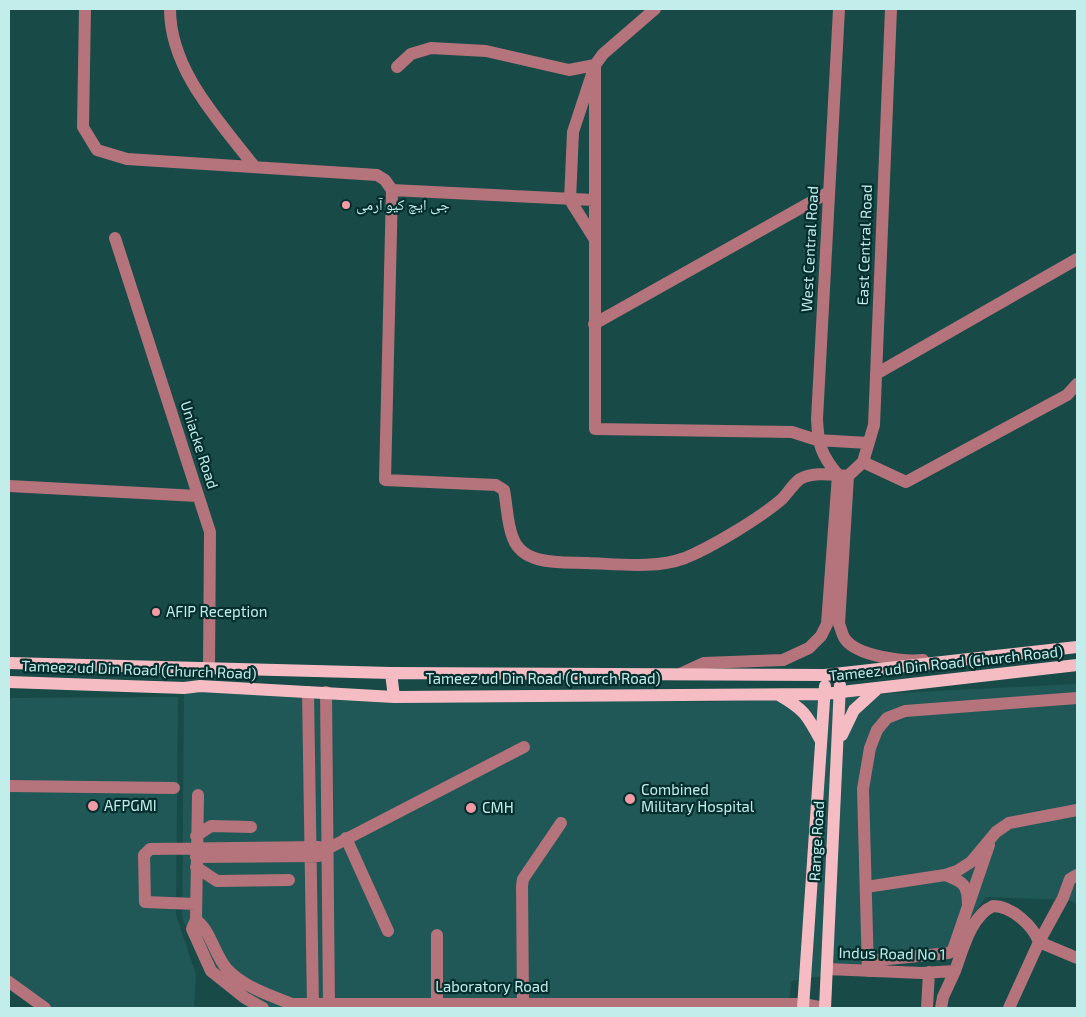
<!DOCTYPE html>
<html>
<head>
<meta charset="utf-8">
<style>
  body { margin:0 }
  #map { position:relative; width:1086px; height:1017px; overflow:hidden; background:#184a48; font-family:"Exo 2",sans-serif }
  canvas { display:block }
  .frame { position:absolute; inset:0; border:10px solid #c3edeb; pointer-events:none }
</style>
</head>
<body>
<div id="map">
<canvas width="1086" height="1017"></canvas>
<div class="frame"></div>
</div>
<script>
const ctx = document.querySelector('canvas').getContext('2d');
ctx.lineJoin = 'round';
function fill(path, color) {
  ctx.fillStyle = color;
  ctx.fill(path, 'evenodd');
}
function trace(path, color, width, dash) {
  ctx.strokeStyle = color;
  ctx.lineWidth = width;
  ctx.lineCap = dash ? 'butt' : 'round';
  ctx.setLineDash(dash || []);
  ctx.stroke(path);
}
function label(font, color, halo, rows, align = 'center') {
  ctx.font = font + ' "Exo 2","Noto Naskh Arabic",sans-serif';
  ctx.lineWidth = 4.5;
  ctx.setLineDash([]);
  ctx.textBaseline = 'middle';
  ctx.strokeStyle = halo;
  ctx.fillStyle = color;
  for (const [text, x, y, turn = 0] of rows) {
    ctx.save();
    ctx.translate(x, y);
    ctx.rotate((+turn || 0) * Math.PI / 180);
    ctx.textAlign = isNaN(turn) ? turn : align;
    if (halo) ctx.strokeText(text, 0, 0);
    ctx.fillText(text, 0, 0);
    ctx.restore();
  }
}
const built = new Path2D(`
  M1077,684V904L1068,900L986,897L941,957L791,981L789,1008H248L208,973L182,918L184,688L712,702Z
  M178,697L176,915L196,974L194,1008H50L9,982V698Z`);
const minor = new Path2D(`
  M85,9L83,127L97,150L127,159L377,175L385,180L392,190L385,480L496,485L504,490C507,505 507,524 513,538C523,566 562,562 587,563C618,564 655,569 685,558C712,547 760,518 782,499C788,493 793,484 800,479C813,471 834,475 848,476
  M170,9C170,70 219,121 254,166
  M595,65V429L792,432L817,440L868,443
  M397,67L411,54L431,48L486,51L569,70L595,65
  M392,190L594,200
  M115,238L210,532L209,668
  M594,238L570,200L573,132L595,65L603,54L655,9
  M594,324L829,192
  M876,374L1077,259
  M863,462L906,482L1067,395L1077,384
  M838,475C821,455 818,444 817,419L839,9
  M848,476L863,462L874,425L891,9
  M848,476L839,624C841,628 842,635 845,639C857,656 903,662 923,660
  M9,486L198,496
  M680,674L704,663L783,660L809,648L821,636L827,624L838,475
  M308,692L313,1008
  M326,692L329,1008
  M9,786L174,788
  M198,795L196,920L192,929L211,971L245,998L263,1008
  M196,836L211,826L251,827
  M346,838L388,931
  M329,848L524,747
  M196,857L319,856
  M196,867L217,881L289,880
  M945,875C963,882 968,884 968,905
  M866,887L945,875L957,871L971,862L996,832L1009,823L1077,810
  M196,904L145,902L144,855L150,849L319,847
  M196,920C210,929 215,956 227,969C244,987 269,995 292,1004H803L825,1008
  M437,935V1003
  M868,961L949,953L953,950L989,845
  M827,969L922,973L955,971C963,949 971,916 993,906C1012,906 1033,926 1039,942L1077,958
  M868,971L863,789L870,748L877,730L887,718L905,711L1077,698
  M9,982L45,1008
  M523,1004L522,886L523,879L561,823
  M927,1008L929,972
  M941,1008L943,997L955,971
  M1009,1008L1039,942L1063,898L1070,879L1077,875`);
const major = new Path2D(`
  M9,663L391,673L825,675L1077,647
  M391,673L394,697
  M9,682L184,688L200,686L394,697L824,694L1077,665
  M779,695C805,710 807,715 821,741
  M842,735L854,710L877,689
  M803,1008L825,686
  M825,1008L840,685`);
const markers = [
  [346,205,5,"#f49aa5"],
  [156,612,5,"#f49aa5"],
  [630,799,6,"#f49aa5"],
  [93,806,6,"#f49aa5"],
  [471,808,6,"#f49aa5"]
];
const poiNames = [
  ["جی ایچ کیو آرمی",356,205],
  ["AFIP Reception",166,612],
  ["Combined",641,790],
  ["Military Hospital",641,807],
  ["AFPGMI",104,806],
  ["CMH",482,808]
];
const streetNames = [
  ["East Central Road",865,245,-88],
  ["West Central Road",810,249,-87],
  ["Uniacke Road",199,445,72],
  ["Tameez ud Din Road (Church Road)",946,664,-6],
  ["Tameez ud Din Road (Church Road)",139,670,2],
  ["Tameez ud Din Road (Church Road)",543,679],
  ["Range Road",817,841,-87],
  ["Indus Road No 1",892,954,1],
  ["Laboratory Road",492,987]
];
fill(built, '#1f5856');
trace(minor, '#b5737b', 12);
trace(major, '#f5bdc3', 12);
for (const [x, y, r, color] of markers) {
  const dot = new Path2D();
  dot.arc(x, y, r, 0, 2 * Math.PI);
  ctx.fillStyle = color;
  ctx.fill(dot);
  trace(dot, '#042e2d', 2);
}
label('15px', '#c3edeb', '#042e2d', poiNames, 'left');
label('15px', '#c3edeb', '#042e2d', streetNames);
</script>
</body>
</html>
